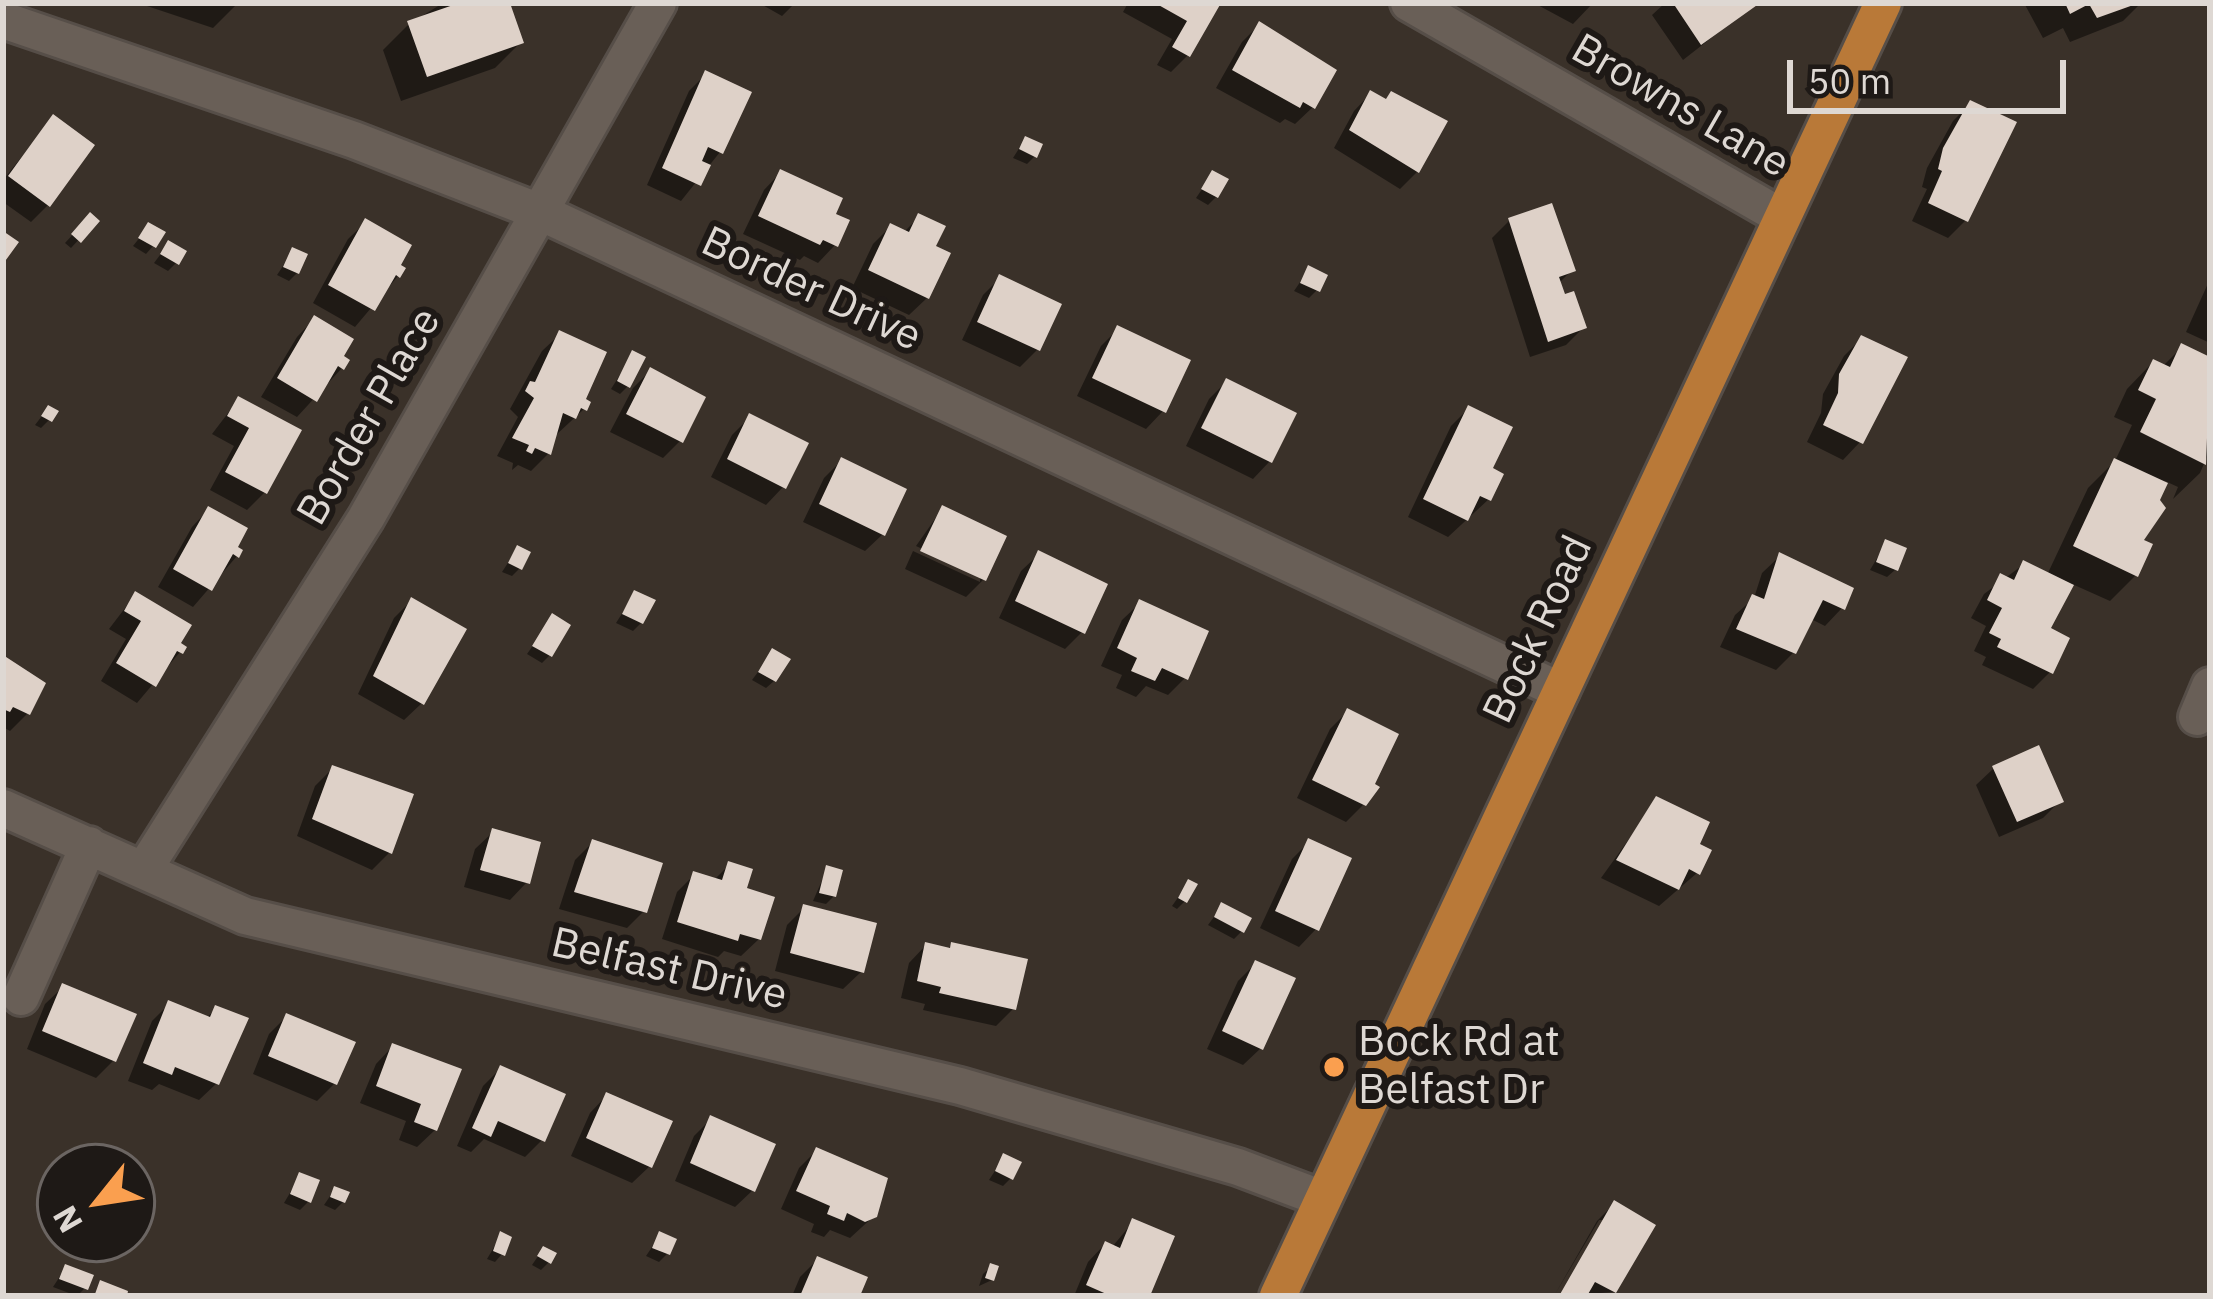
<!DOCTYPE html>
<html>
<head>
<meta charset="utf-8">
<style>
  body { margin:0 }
  #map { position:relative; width:2213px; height:1299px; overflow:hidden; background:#3a3129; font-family:"IBM Plex Sans",sans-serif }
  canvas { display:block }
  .frame { position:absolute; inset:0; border:6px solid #ded8d3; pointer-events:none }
  .north { position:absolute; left:36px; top:1143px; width:120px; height:120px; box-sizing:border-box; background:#1e1916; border:3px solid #6b6562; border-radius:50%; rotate:240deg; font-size:33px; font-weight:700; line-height:48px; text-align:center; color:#ded8d3 }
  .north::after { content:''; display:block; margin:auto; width:42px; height:54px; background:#fa9f4f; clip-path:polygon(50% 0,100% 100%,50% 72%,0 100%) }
  .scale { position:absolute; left:1787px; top:60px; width:279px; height:54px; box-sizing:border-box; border:6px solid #ded8d3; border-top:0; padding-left:15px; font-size:36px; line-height:42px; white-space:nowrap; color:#ded8d3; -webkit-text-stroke:9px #1e1916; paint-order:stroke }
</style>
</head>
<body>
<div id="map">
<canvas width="2213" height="1299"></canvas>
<div class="frame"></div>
<div class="north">N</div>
<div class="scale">50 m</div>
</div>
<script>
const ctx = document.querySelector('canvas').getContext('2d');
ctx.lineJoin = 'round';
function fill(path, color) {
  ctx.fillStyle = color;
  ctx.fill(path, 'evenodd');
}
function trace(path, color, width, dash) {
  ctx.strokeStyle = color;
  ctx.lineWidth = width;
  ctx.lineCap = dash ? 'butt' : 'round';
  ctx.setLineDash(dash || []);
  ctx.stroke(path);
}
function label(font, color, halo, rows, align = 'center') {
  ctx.font = font + ' "IBM Plex Sans",sans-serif';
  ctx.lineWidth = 12;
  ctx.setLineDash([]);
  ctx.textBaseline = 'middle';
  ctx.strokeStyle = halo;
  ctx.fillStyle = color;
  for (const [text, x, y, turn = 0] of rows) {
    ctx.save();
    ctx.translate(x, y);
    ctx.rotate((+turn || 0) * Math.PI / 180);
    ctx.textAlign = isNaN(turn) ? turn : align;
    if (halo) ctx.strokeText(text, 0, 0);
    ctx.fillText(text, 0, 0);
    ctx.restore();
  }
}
const shadow = new Path2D(`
  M138,3H238L213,28Z
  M443,3H507L521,42L495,68L401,101L383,50L409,24Z
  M759,3H795L782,16Z
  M1128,3H1217L1188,55L1171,72L1157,65L1172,39L1123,12Z
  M1534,3H1593L1573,24Z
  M1665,3H1756L1683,60L1652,15Z
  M2024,3H2141L2123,21L2070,42L2063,28L2043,38Z
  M1259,25L1313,107L1295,124L1285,119L1280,123L1216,88L1242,42Z
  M706,74L720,152L681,201L647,185L689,91Z
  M1371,93L1417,172L1400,189L1334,148L1354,111Z
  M1970,104L1966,220L1948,238L1912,221L1927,189L1922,187L1927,168L1953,121Z
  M53,118L48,205L31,222L3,202V180Z
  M1025,139L1035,156L1027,164L1013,158Z
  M781,172L832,215L835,245L818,263L804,256L800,260L743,234L764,190Z
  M1213,173L1216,197L1208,205L1196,198Z
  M90,216L96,221L71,248L65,243Z
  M919,217L932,247L927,298L909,315L852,288L873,244L890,227L903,233Z
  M1509,221L1572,270L1558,284L1583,328L1566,345L1530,357L1492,238Z
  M366,222L398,276L355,327L313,303L348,239Z
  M149,226L153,246L146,254L133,246Z
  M169,243L176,263L168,271L154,263Z
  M293,251L297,273L289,281L277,275Z
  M1309,269L1317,290L1309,298L1294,291Z
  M1000,278L1058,306L1037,350L1020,367L962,340L983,295Z
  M2210,279V343L2186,332Z
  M314,319L342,368L297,417L261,397L297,337Z
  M1118,329L1163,411L1146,429L1077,396L1101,346Z
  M560,334L584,409L556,435L548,454L531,471L518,465L512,470L513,463L497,456L518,417L510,409L542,351Z
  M1862,338L1860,442L1843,460L1807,442L1821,413L1823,394L1844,356Z
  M2182,347L2210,360V450L2200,473L2173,499L2178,487L2165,481L2140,541L2136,575L2110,601L2072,584L2047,629L2050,672L2033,689L1982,665L1986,657L1974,651L1986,626L1971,618L1984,594L2024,564L2047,575L2088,488L2115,461L2132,425L2114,417L2127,389L2153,362L2163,366Z
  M633,354L628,386L620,394L611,389Z
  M650,371L680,441L663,458L610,432L633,388Z
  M1226,382L1270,461L1253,479L1186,446L1209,399Z
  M238,400L298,432L265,492L247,510L210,490L234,446L212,434Z
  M48,408L49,420L41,428L35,425Z
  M1468,409L1489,470V499L1448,537L1408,517L1451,426Z
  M750,417L783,487L766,505L711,477L732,435Z
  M841,461L883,534L865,551L803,522L824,478Z
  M209,509L237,556L193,607L158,587L192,527Z
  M942,509L1003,537L983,580L966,597L905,569L913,551L980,582V576L916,546Z
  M1886,543L1895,570L1887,577L1870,570Z
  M517,549L520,568L512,576L502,572Z
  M1039,554L1082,632L1065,649L999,618L1021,571Z
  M1780,556L1842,608L1825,626L1811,619L1794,652L1776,670L1720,647L1735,615L1754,598L1762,573Z
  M635,593L641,623L633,631L616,623Z
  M135,595L180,652L137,703L101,681L126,639L109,629Z
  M411,601L422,703L404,720L358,694L394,618Z
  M1140,603L1185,678L1168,695L1146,686L1136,697L1116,688L1122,675L1101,666L1122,620Z
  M553,617L550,655L542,663L527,654Z
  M773,652L774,681L766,688L752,680Z
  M3,658L28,671V713L10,731L3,727Z
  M1347,712L1363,805L1346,822L1297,798L1330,729Z
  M333,768L410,796L389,853L372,870L297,836L315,786Z
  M1994,768L2060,801L2043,818L1999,837L1976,785Z
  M1657,800L1696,846L1697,873L1659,906L1601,878Z
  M493,832L527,882L510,900L464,887L475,849Z
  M1309,842L1316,929L1299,947L1260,928L1292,859Z
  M592,843L644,911L627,928L559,909L575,860Z
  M729,865L759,939L741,956L724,951L718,957L662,939L677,892L694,875L713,881Z
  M827,869L834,896L826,904L813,901Z
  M1189,882L1185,901L1177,909L1172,906Z
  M1222,906L1242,931L1234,939L1208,925Z
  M804,908L861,972L843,989L775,971L787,925Z
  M926,945L947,950L952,945L1013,1009L996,1026L923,1010L925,1004L901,998L909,963Z
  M1256,963L1261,1048L1243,1065L1207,1049L1238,981Z
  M63,987L114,1060L96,1078L27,1049L45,1004Z
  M169,1004L206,1018L216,1009L217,1083L199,1100L159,1084L152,1090L128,1081L152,1021Z
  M286,1017L335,1083L317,1101L253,1074L269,1034Z
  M393,1046L435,1130L417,1147L399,1140L406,1121L360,1103L376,1064Z
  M501,1068L542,1140L525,1157L484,1139L471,1152L457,1146L483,1086Z
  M607,1095L650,1166L632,1183L571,1156L590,1113Z
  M711,1119L753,1190L735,1207L675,1181L694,1136Z
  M817,1150L874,1216L850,1238L830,1230L824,1237L811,1232L814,1224L781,1209L799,1168Z
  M1004,1157L1011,1178L1003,1186L989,1180Z
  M300,1176L308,1202L300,1210L284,1203Z
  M335,1189L343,1202L335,1210L324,1205Z
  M1614,1204V1292L1562,1296L1606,1220H1599L1554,1296L1597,1221Z
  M1133,1222L1146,1296H1074L1088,1262L1105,1244L1112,1247Z
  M501,1235L502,1254L495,1262L487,1259Z
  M660,1235L667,1254L659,1262L646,1256Z
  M543,1249L549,1262L541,1270L532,1265Z
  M818,1259L857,1296H792L800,1277Z
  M66,1267L85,1288L77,1296L53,1287Z
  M991,1267L992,1280L979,1286L983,1274Z`);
const building = new Path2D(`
  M459,3H510L524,43L427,77L407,21Z
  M1155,3H1221L1190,57L1172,47L1187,21Z
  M1673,3H1760L1701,45Z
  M2065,3H2139L2097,18L2089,4L2070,14Z
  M1259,21L1337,70L1315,109L1303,102L1300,108L1232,70Z
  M705,70L752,92L723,154L708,147L702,161L711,165L701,186L662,168Z
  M1370,90L1386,99L1391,91L1448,121L1419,173L1349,130Z
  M1970,100L2017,122L1968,222L1928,203L1942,171L1938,169L1943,148Z
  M53,114L95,145L50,207L8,176Z
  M1025,136L1043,144L1037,158L1019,149Z
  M780,169L843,198L836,214L850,220L838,247L823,240L820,245L758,216Z
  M1212,170L1229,179L1218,198L1201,189Z
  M1552,203L1576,271L1559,277L1565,294L1574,291L1587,328L1548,342L1508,218Z
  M90,212L100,221L81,243L71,234Z
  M918,213L946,226L936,246L951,253L929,299L868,270L890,223L909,232Z
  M365,218L412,245L401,265L406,268L400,278L396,275L375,311L328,285Z
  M148,222L166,232L156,248L138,238Z
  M3,231L19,242L3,264Z
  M168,240L187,251L179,265L160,254Z
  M292,247L308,254L299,274L283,267Z
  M1308,265L1328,275L1320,292L1300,283Z
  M999,274L1062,304L1040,351L977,322Z
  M314,315L354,339L344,356L350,360L344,370L338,366L317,402L277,378Z
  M1117,325L1191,360L1166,413L1092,378Z
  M559,330L607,352L586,399L591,402L587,411L581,408L576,419L563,413L551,455L535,448L532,454L526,451L529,445L512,438L534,398L525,391L530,381L535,382Z
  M1861,335L1908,357L1863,444L1823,425L1838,393L1839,374Z
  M2181,343L2210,357L2206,465L2140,432L2156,399L2138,390L2153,359L2170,367Z
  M632,350L646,357L630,388L617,381Z
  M650,367L706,397L683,443L626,414Z
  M1226,378L1297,413L1272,463L1201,428Z
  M238,396L302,430L267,494L225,472L249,428L227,416Z
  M48,405L59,411L52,422L41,416Z
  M1468,405L1513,427L1493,468L1504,474L1491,501L1480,496L1468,521L1423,499Z
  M749,413L809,443L786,489L727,459Z
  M841,457L907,489L885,536L819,504Z
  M2114,458L2168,483L2160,500L2166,508L2144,540L2153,544L2138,577L2073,546Z
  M942,505L1007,536L986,581L920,551Z
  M208,506L248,528L238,547L243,550L239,558L233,554L212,591L173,569Z
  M1885,539L1907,548L1898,571L1876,562Z
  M517,545L531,552L522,570L508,563Z
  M1038,550L1108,584L1085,634L1015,601Z
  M1779,552L1854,588L1845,610L1823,600L1796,654L1736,629L1752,594L1764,599Z
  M2023,560L2074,585L2051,628L2070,638L2053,674L1997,647L2001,639L1989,633L2002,608L1987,600L2000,573L2014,580Z
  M634,590L656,600L643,624L622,614Z
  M135,591L192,625L181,643L187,647L183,654L177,651L156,687L116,663L141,621L124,611Z
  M411,597L467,629L424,705L373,676Z
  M1139,599L1209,631L1188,680L1162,668L1155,681L1131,671L1137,658L1117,648Z
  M552,613L571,625L552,657L532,646Z
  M772,648L791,659L776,682L758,672Z
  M3,655L46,683L30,715L13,707L10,712L3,709Z
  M1347,708L1399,734L1375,784L1380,787L1366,806L1312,780Z
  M2039,745L2064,802L2017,822L1992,766Z
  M332,765L414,794L392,854L312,819Z
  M1656,796L1710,822L1700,844L1712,850L1700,875L1689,869L1679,890L1616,860Z
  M492,828L541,842L530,884L480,870Z
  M1308,838L1352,858L1319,931L1275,911Z
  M592,839L663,863L647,913L574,892Z
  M728,861L753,869L747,888L775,897L761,940L740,934L738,941L677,922L693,871L722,880Z
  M826,865L843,870L836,897L819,893Z
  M1188,879L1198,884L1187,903L1178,898Z
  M1221,902L1252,918L1244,933L1214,917Z
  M803,904L877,923L864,973L790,953Z
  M925,942L950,948L951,942L1028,959L1016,1010L939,993L941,987L917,981Z
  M1255,960L1296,978L1263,1050L1222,1031Z
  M62,983L137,1014L116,1062L42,1031Z
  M168,1000L210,1017L215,1005L249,1018L219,1085L175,1067L172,1075L143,1063Z
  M286,1013L356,1042L337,1085L268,1056Z
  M392,1043L462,1069L437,1131L414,1122L421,1104L376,1086Z
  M500,1065L566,1094L545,1142L498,1121L491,1137L472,1128Z
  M606,1092L673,1121L652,1168L586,1138Z
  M710,1115L776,1144L755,1192L690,1163Z
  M816,1147L888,1178L877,1217L865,1222L847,1213L844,1221L827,1214L830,1206L796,1191Z
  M1003,1153L1022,1162L1013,1180L995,1171Z
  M299,1172L320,1180L311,1203L290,1194Z
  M334,1186L350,1192L345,1203L330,1197Z
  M1614,1200L1656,1225L1616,1293L1595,1282L1587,1296H1559Z
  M1132,1218L1175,1236L1150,1296H1111L1086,1285L1105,1241L1120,1248Z
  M500,1231L512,1237L505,1256L493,1251Z
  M659,1231L677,1239L670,1255L652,1248Z
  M543,1246L557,1253L551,1264L537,1256Z
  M817,1256L868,1277L860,1296H800Z
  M990,1263L999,1266L994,1281L985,1278Z
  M65,1264L94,1275L88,1290L59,1279Z
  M100,1280L128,1291L127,1296L95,1294Z`);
const minor = new Path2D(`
  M1409,3L1782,217
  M3,20L354,140L542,213L1561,691
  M2197,717L2210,686
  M3,808L245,916L960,1086L1238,1167L1323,1199
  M145,868L366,518L658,3
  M21,997L89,845`);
const major = new Path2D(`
  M1278,1296L1883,3`);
const markers = [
  [1334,1067,12,"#fa9f4f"]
];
const streetNames = [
  ["Browns Lane",1680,107,30],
  ["Border Drive",811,290,25],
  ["Border Place",370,417,-60],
  ["Bock Road",1539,630,-65],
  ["Belfast Drive",669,970,13]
];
const poiNames = [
  ["Bock Rd at",1358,1043],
  ["Belfast Dr",1358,1091]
];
fill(shadow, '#0007');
fill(building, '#ded1c8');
trace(minor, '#564e48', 42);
trace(major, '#564e48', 42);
trace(minor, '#695f57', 36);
trace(major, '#b97938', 36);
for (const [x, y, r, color] of markers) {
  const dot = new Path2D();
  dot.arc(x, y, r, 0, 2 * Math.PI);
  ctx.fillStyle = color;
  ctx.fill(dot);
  trace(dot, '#1e1916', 4.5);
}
label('42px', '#ded8d3', '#1e1916', streetNames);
label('42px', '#ded8d3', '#1e1916', poiNames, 'left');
</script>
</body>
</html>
